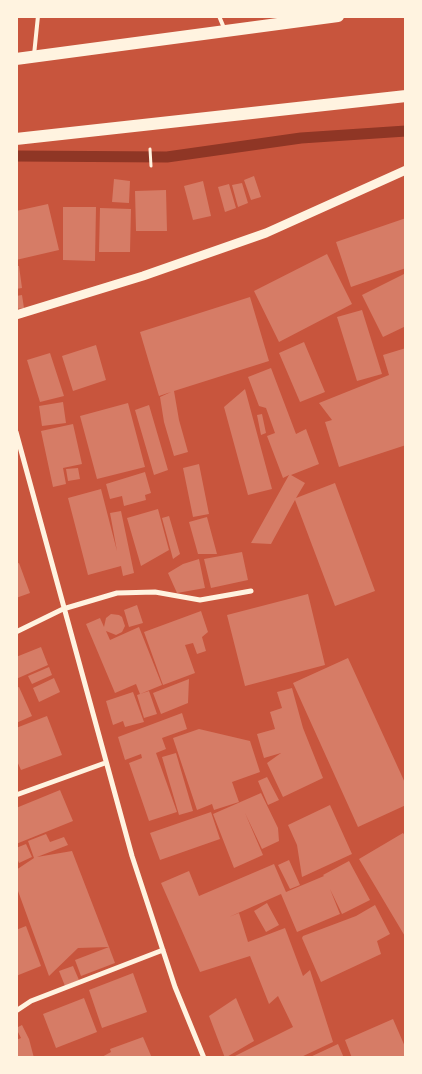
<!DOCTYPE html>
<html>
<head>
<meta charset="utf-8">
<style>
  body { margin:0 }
  #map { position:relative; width:422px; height:1074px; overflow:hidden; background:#c8553d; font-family:"Zilla Slab",serif }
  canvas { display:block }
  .frame { position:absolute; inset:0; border:18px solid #fff3e0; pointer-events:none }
</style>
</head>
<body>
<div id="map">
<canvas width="422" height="1074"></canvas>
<div class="frame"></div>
</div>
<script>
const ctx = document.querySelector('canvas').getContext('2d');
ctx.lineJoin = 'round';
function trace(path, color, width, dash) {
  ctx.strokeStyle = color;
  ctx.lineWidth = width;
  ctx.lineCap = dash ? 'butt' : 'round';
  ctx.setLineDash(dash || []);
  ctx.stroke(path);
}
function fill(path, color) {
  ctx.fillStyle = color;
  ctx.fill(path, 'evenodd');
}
const stream = new Path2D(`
  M16,156L167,157L301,138L406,131`);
const building = new Path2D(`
  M254,176L261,197L251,200L244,180Z
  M114,179L130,181L129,203L112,202Z
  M203,181L211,216L193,220L184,186Z
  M242,183L248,203L238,207L232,185Z
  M229,184L236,208L225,212L218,187Z
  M166,190L167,231H136L135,191Z
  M48,204L59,250L16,260V211Z
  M63,207H96L95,261L63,260Z
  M100,208L131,209L130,252H99Z
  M406,218V268L351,287L336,242Z
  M327,254L352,304L279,342L254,291Z
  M16,266H19L22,288L16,289Z
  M406,273V326L383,337L362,295Z
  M22,295L24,308L16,309V296Z
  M250,297L269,361L174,391L179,420L188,452L174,456L164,422L160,397L171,392L159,396L140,332Z
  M362,310L382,374L357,381L337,317Z
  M304,342L325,392L300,402L279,353Z
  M96,345L106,380L73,391L62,356Z
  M406,348V445L339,467L325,422L332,420L319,403L389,375L383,355Z
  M50,353L64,396L40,402L27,360Z
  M271,368L296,434L306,429L319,464L291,475L305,483L296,498L335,483L375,591L335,606L295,500L271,544L251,543L289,475L283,478L267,436L275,433L266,408L259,406L248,377Z
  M245,389L272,489L248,495L224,407Z
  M63,402L66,423L42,426L39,406Z
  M128,403L145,467L97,479L80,416Z
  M149,405L168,470L154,475L135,410Z
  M262,414L266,433L261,435L257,415Z
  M73,424L82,464L63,468L66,484L53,487L41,431Z
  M199,464L209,514L193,517L183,468Z
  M78,468L80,479L68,481L66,469Z
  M145,472L151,493L145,495L146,500L124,506L122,496L110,499L106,484Z
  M101,489L117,551L110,513L121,511L134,573L123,576L121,566L88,575L68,498Z
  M158,509L169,550L141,566L127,518Z
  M169,516L180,554L173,559L162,518Z
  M207,517L217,554H198L189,522Z
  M242,552L248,580L211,588L204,559Z
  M199,559L205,588L177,593L168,573L183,564Z
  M19,563L30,593L16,598V564Z
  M308,594L325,665L245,686L227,615Z
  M137,605L143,623L129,627L124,610Z
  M201,611L208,632L202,637L206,651L197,654L193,643L185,645L195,673L163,685L144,632Z
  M111,614L119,615L122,617L125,626L122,632L116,635L106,631L110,640L139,627L162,685L140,694L136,684L115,693L86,624L100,618L104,627L106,618Z
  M41,647L48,665L16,679V657Z
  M348,658L406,785V805L358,827L293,683Z
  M49,667L52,675L32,684L28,676Z
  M54,678L60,692L39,702L33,688Z
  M189,679L188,703L161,714L153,693Z
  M19,687L32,716L16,723V688Z
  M292,688L303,728L323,778L283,797L267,763L281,753L264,758L257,734L275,729L270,712L282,708L277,692Z
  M149,691L157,714L144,718L137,695Z
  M133,692L144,722L125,727L123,721L113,725L106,701Z
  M182,713L187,729L162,738L166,749L156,753L177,812L149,821L129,763L142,758L141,754L125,760L118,737Z
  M47,716L62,755L21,770L16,759V728Z
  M199,729L250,741L260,772L232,782L239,802L214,810L212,804L197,810L173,738Z
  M176,753L193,811L179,815L162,757Z
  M267,777L279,800L268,805L258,781Z
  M60,790L73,821L16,844V808Z
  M261,793L278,828L279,841L262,849L245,813L263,855L234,868L213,814Z
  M330,805L352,854L302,877L297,845L288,825Z
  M211,812L220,839L160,860L150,833Z
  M403,833L406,837V938L359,859Z
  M46,834L50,842L64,837L68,845L37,857L72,851L109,947L115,963L81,976L75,960L109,947L78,948L49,976L18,891L16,892V870L34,858L28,841Z
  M26,844L32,857L19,863L16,856V848Z
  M289,860L300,885L290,889L278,865Z
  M349,861L370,900L342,914L330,889L340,914L297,932L281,894L229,917L239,913L248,942L285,928L303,976L310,970L333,1042L299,1058H231L293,1027L278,996L269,1004L250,956L200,972L161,883L189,871L199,896L274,864L286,892L324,876L323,875Z
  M267,903L279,925L266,932L254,911Z
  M375,905L390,934L377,941L381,954L321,982L302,938L303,936L356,916Z
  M26,926L41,966L16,976V930Z
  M73,966L79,980L65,986L59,971Z
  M133,973L147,1012L102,1028L89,990Z
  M84,998L97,1032L56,1048L43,1014Z
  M236,998L254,1041L225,1058L209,1016Z
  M393,1019L406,1049V1058H352L345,1040Z
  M22,1025L29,1039L34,1058H16V1040L21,1038L16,1028Z
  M143,1037L152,1058H100L111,1052L110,1049Z
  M338,1044L344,1058H308Z`);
const path = new Path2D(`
  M150,149L151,166`);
const service = new Path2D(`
  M219,16L224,28
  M34,55L38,16`);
const minor = new Path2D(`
  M16,432L132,856L175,987L204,1058
  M16,632L63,609L117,593L155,592L200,600L251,591
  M16,795L105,763
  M16,1011L31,1001L163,950`);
const tertiary = new Path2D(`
  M16,315L143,276L266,233L406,170`);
const primary = new Path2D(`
  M16,59L338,16
  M16,139L406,96`);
trace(stream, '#8f3625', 11);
fill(building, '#d67c66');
trace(path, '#fff3e0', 3);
trace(service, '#fff3e0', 4);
trace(minor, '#fff3e0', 5);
trace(tertiary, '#fff3e0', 9);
trace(primary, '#fff3e0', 12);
</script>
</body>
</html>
